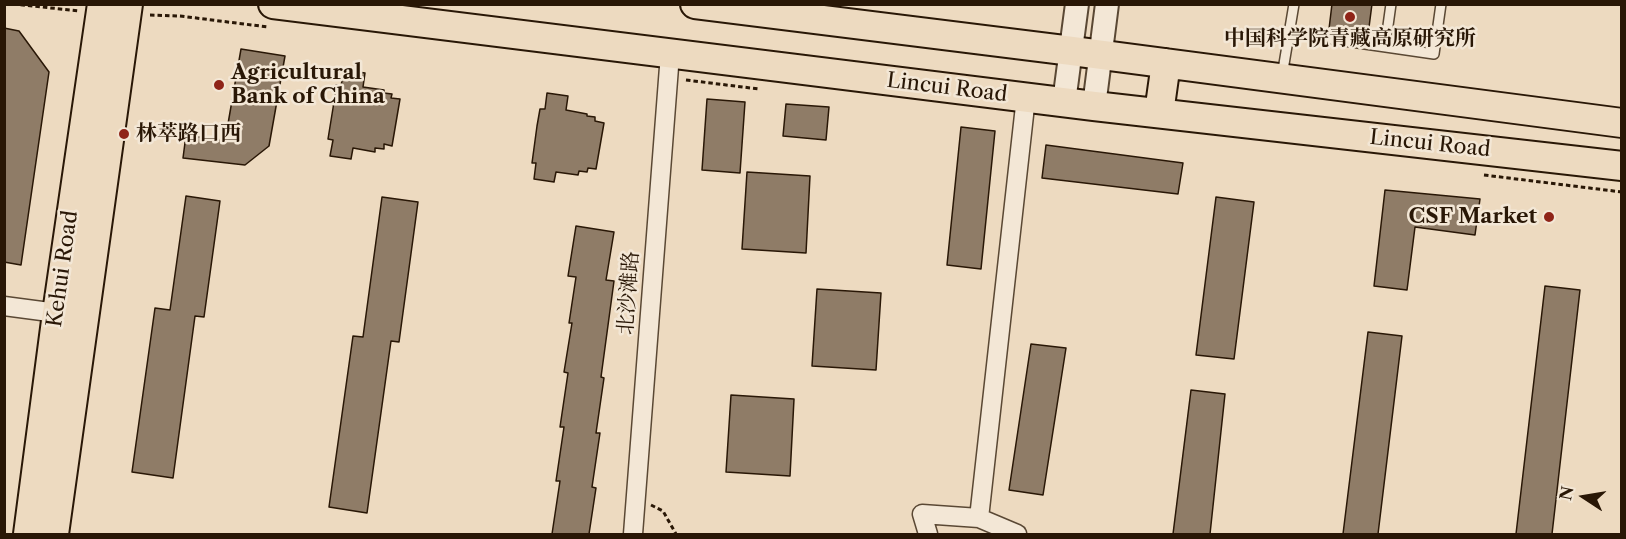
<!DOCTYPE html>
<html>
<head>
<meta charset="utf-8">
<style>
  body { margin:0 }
  #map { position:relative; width:1626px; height:539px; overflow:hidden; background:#eddac0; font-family:"Libre Caslon Text",serif }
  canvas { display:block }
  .frame { position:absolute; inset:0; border:6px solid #291706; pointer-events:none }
  .north { position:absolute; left:1554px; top:467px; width:60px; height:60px; -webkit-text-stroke:4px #f3e7d6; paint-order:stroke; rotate:282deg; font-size:16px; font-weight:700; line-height:24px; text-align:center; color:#291706 }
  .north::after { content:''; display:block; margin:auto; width:21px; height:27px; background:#291706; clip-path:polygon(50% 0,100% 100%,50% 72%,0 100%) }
</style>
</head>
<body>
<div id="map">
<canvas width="1626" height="539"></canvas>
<div class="frame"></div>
<div class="north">N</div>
</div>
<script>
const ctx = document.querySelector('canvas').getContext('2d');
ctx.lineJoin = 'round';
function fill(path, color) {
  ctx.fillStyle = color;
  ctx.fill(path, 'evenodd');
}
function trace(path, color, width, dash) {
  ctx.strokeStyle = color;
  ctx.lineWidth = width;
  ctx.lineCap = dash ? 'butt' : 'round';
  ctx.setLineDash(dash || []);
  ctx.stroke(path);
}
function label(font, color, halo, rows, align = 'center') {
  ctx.font = font + ' "Libre Caslon Text","Noto Serif SC",serif';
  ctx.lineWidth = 5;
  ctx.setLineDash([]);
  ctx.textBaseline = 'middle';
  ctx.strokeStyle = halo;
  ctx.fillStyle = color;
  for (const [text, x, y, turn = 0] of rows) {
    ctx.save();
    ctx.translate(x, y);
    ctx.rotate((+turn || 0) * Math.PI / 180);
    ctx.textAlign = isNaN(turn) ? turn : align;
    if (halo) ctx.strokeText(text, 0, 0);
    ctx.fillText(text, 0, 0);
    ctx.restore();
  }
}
const building = new Path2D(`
  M1332,4H1372L1368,35L1329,29Z
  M4,28L19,31L49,72L21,265L4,262Z
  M241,49L285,56L269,146L245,165L183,158L186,135L225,141Z
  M344,70L365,73L363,87L384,90V93L392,94L391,98L400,99L392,146L384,144V149L375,148V152L353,148L351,159L330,156L333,140L328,139L334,102L336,85L341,86Z
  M547,93L568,96L566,110L587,114V116L595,117V121L604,123L596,169L588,168L587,172L579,171L578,175L556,172L554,182L534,179L536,163H532L537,126L540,109H545Z
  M707,99L745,102L740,173L702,170Z
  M786,104L829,107L826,140L783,136Z
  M961,127L995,131L981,269L947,265Z
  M1046,145L1183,163L1178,194L1042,178Z
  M747,172L810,176L806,253L742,249Z
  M1385,190L1480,199L1475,235L1415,227L1407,290L1374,286Z
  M186,196L220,201L204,317L195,316L173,478L132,472L155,308L170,310Z
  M382,197L418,202L399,342L391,341L367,513L329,507L353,336L363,337Z
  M1216,197L1254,202L1234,359L1196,355Z
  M576,226L614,232L606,280L614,281L601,377L604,378L596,433H600L592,487L596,488L589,534H552L560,481H556L564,427H560L568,373L564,372L572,323H569L576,277L568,276Z
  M1545,286L1580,290L1552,534H1516Z
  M817,289L881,293L876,370L812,366Z
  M1368,332L1402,336L1378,534H1343Z
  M1031,344L1066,348L1043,495L1009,490Z
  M1191,390L1225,394L1210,534H1173Z
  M731,395L794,399L790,476L726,472Z`);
const path = new Path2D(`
  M13,4L80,11
  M150,15L180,16L268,27
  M686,80L759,89
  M1484,175L1622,192
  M651,505L663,511L676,534`);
const service = new Path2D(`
  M1289,33L1434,54L1441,4
  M1385,47L1391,4
  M1282,76L1294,4`);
const minor = new Path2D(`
  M4,306L57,313
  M979,518L1026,97
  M633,534L670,54
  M928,534L922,514L979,518L1017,534`);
const tertiary = new Path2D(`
  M1064,102L1077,4
  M1094,106L1107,4`);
const primary = new Path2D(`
  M273,4L1094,106L1622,166
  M695,4L1072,51L1622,123
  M1159,113L1166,63
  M28,534L57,313L102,4
  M54,534L128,4`);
const markers = [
  [1350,17,6,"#8f2418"],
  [219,85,6,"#8f2418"],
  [124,134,6,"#8f2418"],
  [1549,217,6,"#8f2418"]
];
const poiNames = [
  ["中国科学院青藏高原研究所",1350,39,"center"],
  ["Agricultural",231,73],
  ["Bank of China",231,97],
  ["林萃路口西",136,134],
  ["CSF Market",1537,217,"right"]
];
const streetNames = [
  ["Lincui Road",947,88,7],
  ["Lincui Road",1430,144,6],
  ["Kehui Road",63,269,-82],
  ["北沙滩路",629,293,-86]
];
fill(building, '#8f7c67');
trace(building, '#291706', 1.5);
trace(service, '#5a4834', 12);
trace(minor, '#5a4834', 21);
trace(tertiary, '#5a4834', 26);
trace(primary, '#291706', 32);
trace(path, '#291706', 3, [4.5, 3]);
trace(service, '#f3e7d6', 9);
trace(minor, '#f3e7d6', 18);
trace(tertiary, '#f3e7d6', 22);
trace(primary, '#eddac0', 28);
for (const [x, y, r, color] of markers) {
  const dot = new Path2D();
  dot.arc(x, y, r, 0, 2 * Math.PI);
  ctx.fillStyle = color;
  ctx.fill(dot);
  trace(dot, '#f3e7d6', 2);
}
label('bold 21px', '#291706', '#f3e7d6', poiNames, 'left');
label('21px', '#291706', '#f3e7d6', streetNames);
</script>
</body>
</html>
